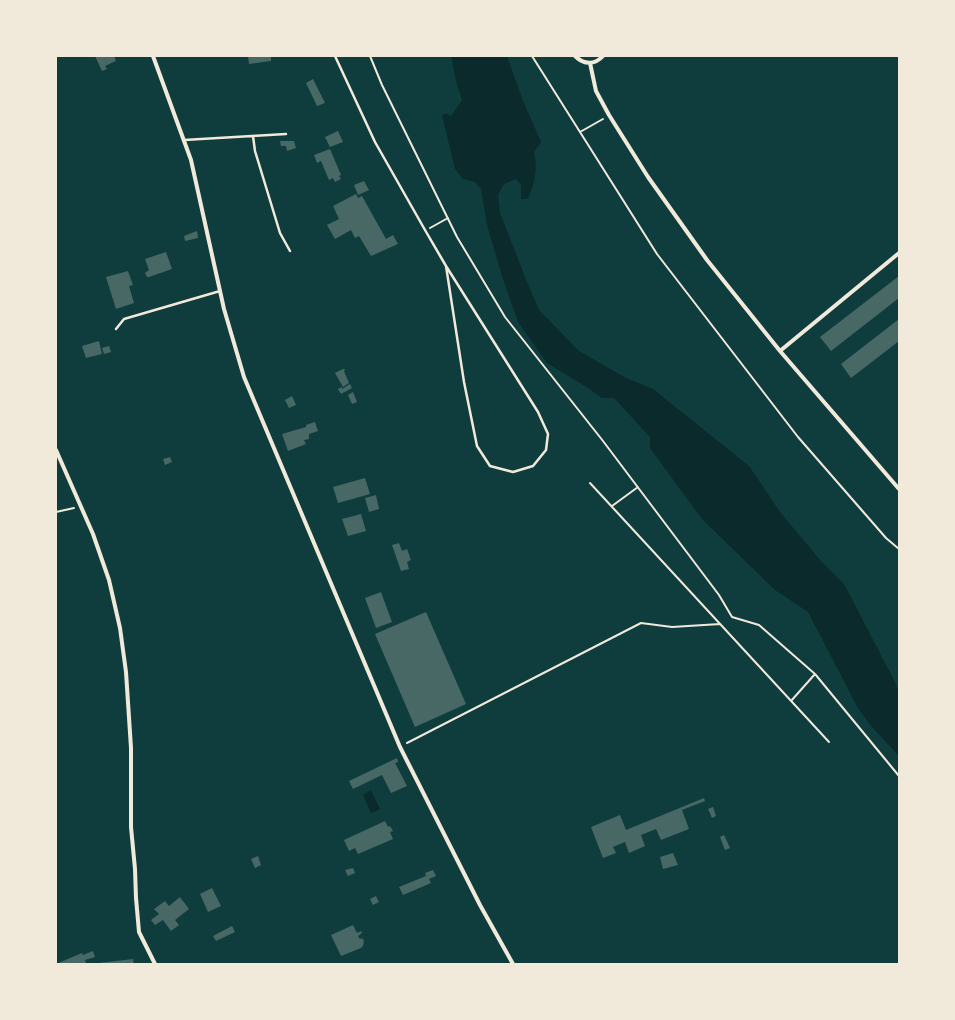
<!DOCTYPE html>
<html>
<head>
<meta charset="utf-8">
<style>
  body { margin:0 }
  #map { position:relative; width:955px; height:1020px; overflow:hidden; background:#0f3d3e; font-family:"Titillium Web",sans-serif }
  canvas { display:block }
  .frame { position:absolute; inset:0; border:57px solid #f1e9da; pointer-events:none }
</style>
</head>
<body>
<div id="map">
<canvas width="955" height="1020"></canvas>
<div class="frame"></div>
</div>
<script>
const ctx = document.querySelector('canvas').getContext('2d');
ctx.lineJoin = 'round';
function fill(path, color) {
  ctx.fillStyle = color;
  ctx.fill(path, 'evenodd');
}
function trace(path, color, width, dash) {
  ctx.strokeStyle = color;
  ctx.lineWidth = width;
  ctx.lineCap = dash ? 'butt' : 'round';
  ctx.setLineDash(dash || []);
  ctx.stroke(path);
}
const water = new Path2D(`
  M451,56H507L523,101L541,142L534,152C538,172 535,180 528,199H521V185L516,179L504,184L498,195L500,213L527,282L539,310L579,351L626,378L653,389L749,466L780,512L820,560L844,584L895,682L899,692V756L871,726L858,708L808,612L775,590L702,519L650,448V437L614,398H602L585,386L547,363L518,322L502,276L487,225L481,189L475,182L463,179L455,169L442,115L447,114L451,116L462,100L457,85Z
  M371,790L380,809L371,813L363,795Z`);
const building = new Path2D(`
  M95,56H114L116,61L105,66L107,69L102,71Z
  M248,56H271V61L249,64Z
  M313,79L325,103L317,106L306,83Z
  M338,131L343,142L330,147L325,137Z
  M280,141H294L296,148L287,151L286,146H281Z
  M330,149L341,175L339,176L341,179L335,182L333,178L329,180L321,161L317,163L314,155Z
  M364,181L369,190L358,195L354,185Z
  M356,194L358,198L362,196L386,239L393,235L398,244L371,256L359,236L355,238L351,230L335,239L327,225L339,219L333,206Z
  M197,231L198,238L185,241L184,236Z
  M166,252L172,269L149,277H147L145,273L149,270L145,259Z
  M128,271L133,285L129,286L134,303L116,309L106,277Z
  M899,276V298L831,351L820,337Z
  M899,319V341L851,378L841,364Z
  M99,341L102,354L86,358L82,346Z
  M109,346L111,352L104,354L102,348Z
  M343,369H345L344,371L349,383L343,387L335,373Z
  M350,384L352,388L341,394L338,389L342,387V389Z
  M353,392L357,402L352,404L348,395Z
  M292,396L296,405L289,408L285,400Z
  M315,422L318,431L309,434V439L304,440L306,444L288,451L282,434L306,427V425Z
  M170,457L172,462L165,465L163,459Z
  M365,478L370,494L338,503L333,487Z
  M376,495L379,509L369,512L365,498Z
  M361,514L366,531L348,536L342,519Z
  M399,543L402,551L407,549L411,560L407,562L409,569L401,571L392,545Z
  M381,592L392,622L376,628L365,598Z
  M426,612L466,704L415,727L375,634Z
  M397,758L398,762L395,763L407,786L391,793L382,775L353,789L349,781Z
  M704,798L705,801L682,810L689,829L661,840L656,829L641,835L645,846L629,853L625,842L613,847L616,853L603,858L591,827L620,815L626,830Z
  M713,807L716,816L712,818L708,809Z
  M385,821L388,827L390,826L393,831L390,832L393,839L358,854L355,848L349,851L344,840Z
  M724,835L730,848L725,850L720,837Z
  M673,853L678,865L663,869L660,857Z
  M258,856L261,865L255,868L251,859Z
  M353,868L355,873L348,876L345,870Z
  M433,870L436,876L429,879L431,883L403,895L399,887L426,876L425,873Z
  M212,888L221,906L208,912L200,894Z
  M376,896L379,902L373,905L370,899Z
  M180,897L189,909L175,920L179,925L171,931L163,920L155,925L151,920L159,914L154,909L165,901L169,906Z
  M353,925L357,933L361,931L362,933L358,936L360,939L362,938L364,941L363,946L361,948L341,956L331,935Z
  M232,926L235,932L216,941L213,936Z
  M93,951L95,957L85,960L86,963L84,964H56L82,953L83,955Z
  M133,959L134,964H99V963Z`);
const path = new Path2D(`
  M370,56L382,85L457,237L505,317L603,441L719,595L732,617L759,625L815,674L899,776
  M532,56L657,254L798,437L886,538L899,549
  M580,132L603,119
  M430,228L448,218
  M590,483L829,742
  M612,506L638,487
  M56,512L74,508
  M791,701L815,674
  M407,743L641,623L672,627L720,624`);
const service = new Path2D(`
  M335,56L375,142L425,230L446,266L538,412L548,434L546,450L533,466L513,472L490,466L477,446L464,382L446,266
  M253,136L255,151L280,233L290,251
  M184,140L286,134
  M116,329L124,319L220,291`);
const minor = new Path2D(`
  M153,56L191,160L224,309L244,377L400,747L480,905L513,964
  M575,56C584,65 595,65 603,56
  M590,63L596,91L609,115L648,177L707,260L780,351L899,489
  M780,351L899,253
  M56,450L93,534L109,580L120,628L126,672L131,748V827L135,869L136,898L139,932L155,964`);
fill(water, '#0a2a2b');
fill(building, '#486865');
trace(path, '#f1e9da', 2);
trace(service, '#f1e9da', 2.5);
trace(minor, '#f1e9da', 4);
</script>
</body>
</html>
